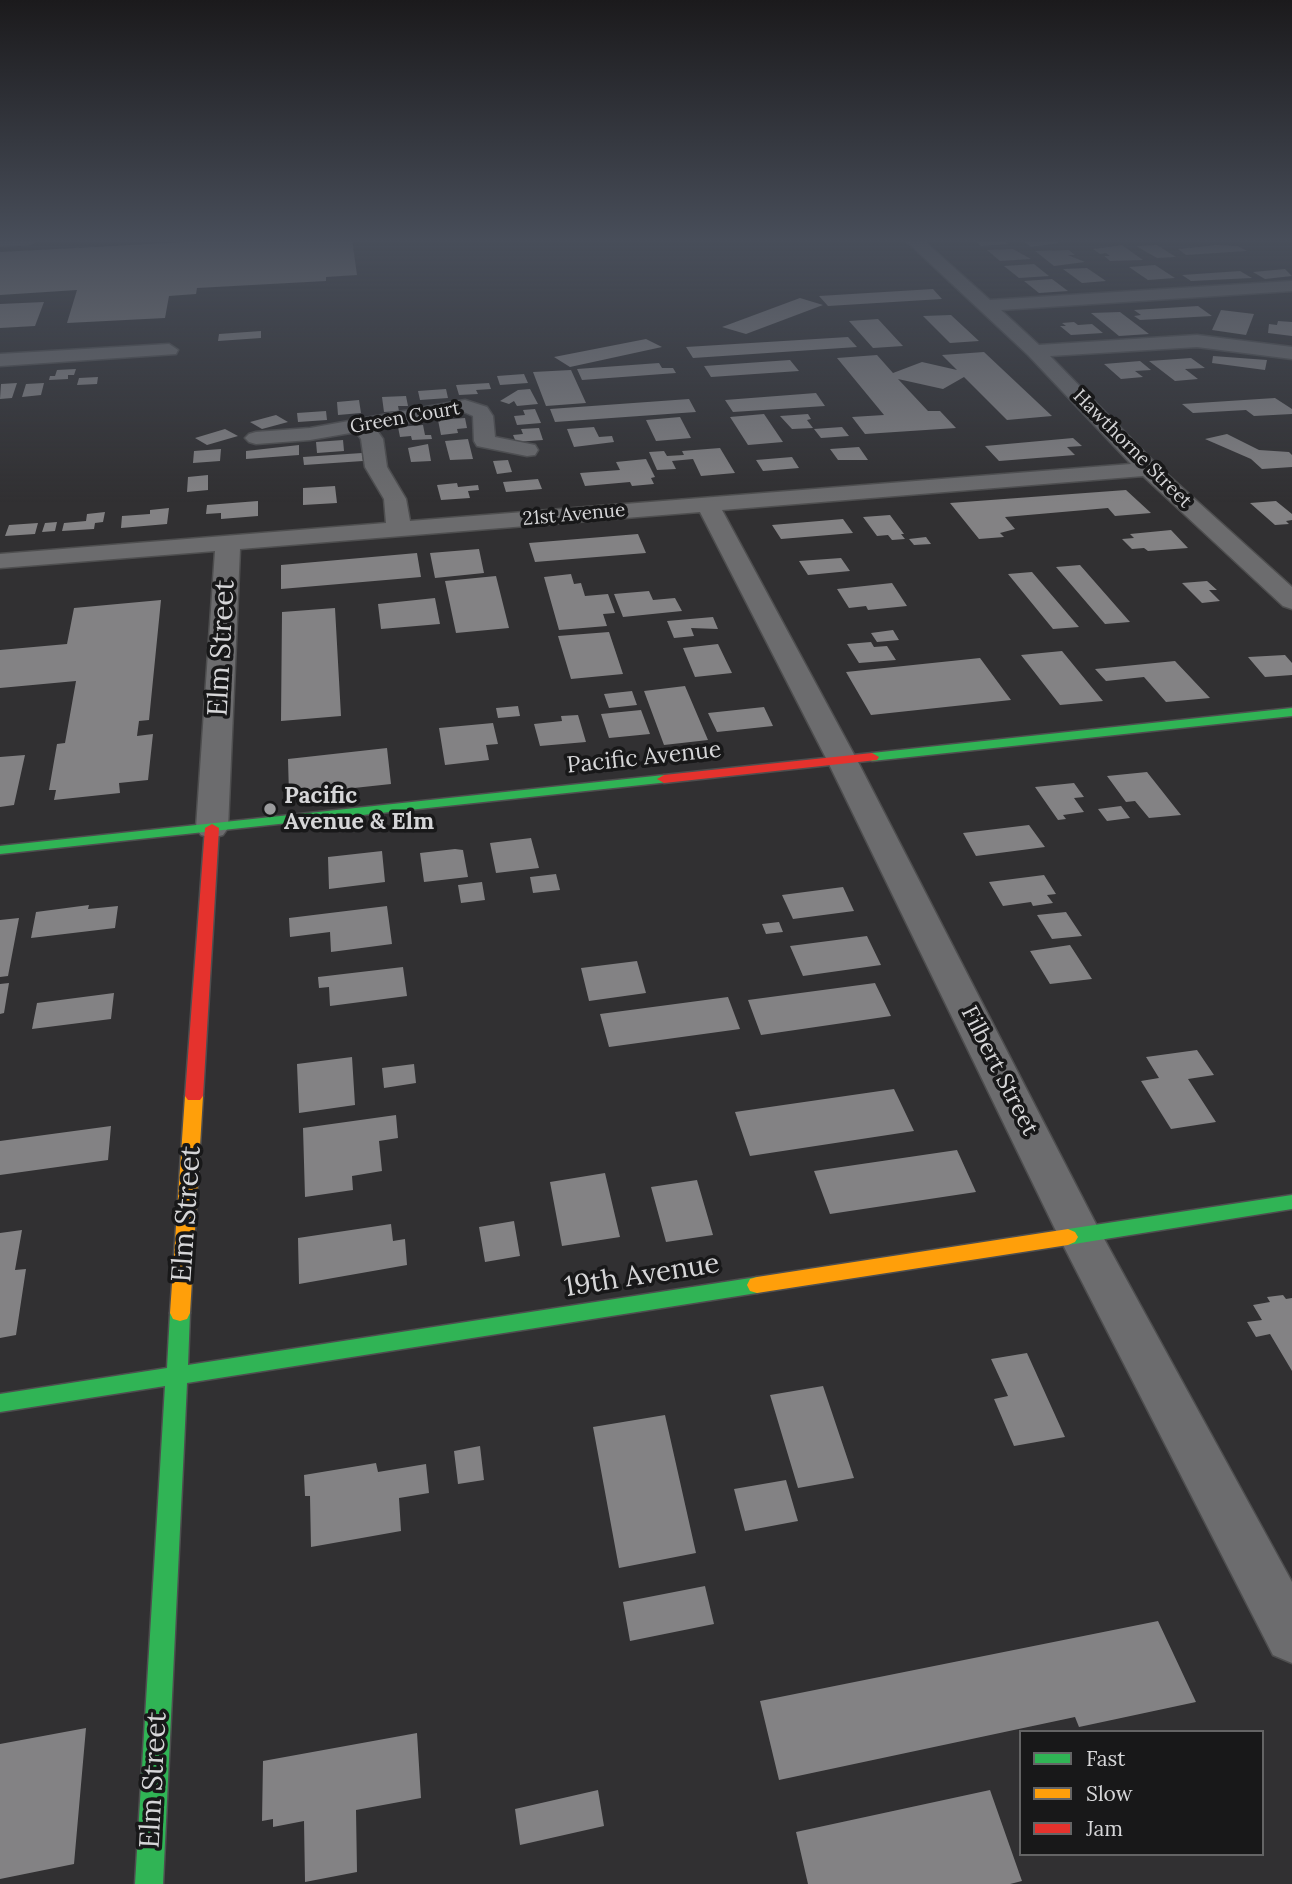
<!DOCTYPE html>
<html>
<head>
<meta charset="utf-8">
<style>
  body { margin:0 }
  #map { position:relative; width:1292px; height:1884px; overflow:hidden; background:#313032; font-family:Lora,serif }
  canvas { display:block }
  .legend { position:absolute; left:1019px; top:1730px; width:245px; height:126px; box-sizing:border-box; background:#181819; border:2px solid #646465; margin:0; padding:9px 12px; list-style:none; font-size:21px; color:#d6d6d8 }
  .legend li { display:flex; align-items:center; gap:14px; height:35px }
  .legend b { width:35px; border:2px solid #646465 }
</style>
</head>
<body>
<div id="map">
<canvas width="1292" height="1884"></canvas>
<ul class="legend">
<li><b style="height:9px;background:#30b455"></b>Fast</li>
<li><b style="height:9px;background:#ff9f0a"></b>Slow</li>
<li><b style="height:9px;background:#e5322d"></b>Jam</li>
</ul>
</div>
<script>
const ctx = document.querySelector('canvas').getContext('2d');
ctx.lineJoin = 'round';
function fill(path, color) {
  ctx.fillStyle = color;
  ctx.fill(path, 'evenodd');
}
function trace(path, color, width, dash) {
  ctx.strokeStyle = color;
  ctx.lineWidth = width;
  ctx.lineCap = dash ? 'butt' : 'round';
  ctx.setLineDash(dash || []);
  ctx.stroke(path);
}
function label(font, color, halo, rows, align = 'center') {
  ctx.font = font + ' Lora,serif';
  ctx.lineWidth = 7;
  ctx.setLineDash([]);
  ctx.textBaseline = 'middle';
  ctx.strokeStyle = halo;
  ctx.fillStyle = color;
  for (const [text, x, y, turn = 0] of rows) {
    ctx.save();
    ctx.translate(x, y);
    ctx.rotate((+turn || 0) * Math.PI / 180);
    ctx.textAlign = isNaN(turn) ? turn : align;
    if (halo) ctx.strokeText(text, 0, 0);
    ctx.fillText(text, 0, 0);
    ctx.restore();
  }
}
const building = new Path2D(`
  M243,239H352L357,275L326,277V281L197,288L196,294L169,296L165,318L67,323L77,290L0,295V252Z
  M973,239H1001L1008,244L981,246Z
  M1020,239H1053L1059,243L1031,247Z
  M1122,245L1143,260L1110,261L1104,256H1110L1106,253L1100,254L1093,249Z
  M1157,245L1176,257L1157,258L1136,246Z
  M1216,245L1238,246L1247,251L1186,255L1178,249Z
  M1013,249L1031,259L1000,261L987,250Z
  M1069,250L1075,255H1068L1085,262L1054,266L1035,251Z
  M1034,264L1049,276L1019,278L1004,266Z
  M1155,265L1175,278L1148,280L1129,267Z
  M1087,268L1106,281L1082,283L1063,269Z
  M1285,269L1292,276L1265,279L1253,272Z
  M1240,271L1252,278L1191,281L1182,275Z
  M1052,279L1068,291L1039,293L1024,281Z
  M933,289L942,299L828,306L819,296Z
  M800,298L823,305L746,334L722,327Z
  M44,302L35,326L0,328V304Z
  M1198,306L1212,316L1140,320L1134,316L1141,315L1134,310Z
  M1221,310L1254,314L1246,335L1212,330Z
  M1120,312L1149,334L1119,336L1091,313Z
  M951,315L979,341L950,343L923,316Z
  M878,319L903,346L873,348L849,321Z
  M1278,321L1292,322V336L1268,333L1269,324L1277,325Z
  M1074,322L1078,325L1092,324L1103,333L1071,335L1060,326H1066L1062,323Z
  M261,331V338L218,341L219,334Z
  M848,337L857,347L693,358L686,347Z
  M646,339L662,347L570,367L554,357Z
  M984,352L1052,416L1007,420L964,377L943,389L898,379L928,411H940L956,428L865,434L852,417L884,415L837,358L877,355L893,373L922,362L957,370L942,355Z
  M1213,356L1267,360L1265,370L1212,363Z
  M1191,358L1205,368L1185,369L1198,379L1175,381L1149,361Z
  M790,360L799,371L711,377L704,366Z
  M1140,361L1151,370L1135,371L1143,377L1121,379L1104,364Z
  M659,363L662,368H673L676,373L582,380L577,369Z
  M76,369L74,375H68V379L49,380L50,376H55L57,370Z
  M571,370L586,403L546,406L533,372Z
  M524,374L528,383L500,385L497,376Z
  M98,377L97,384L77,385L79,378Z
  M17,383L12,398L0,399L1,384Z
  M44,383L41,395L22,397L26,384Z
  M489,383L491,389L476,390L478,394L459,395L456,385Z
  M446,389L448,398L420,400L418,391Z
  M530,389L538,404L517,406L514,401L509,404L500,401L518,390Z
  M816,393L825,406L733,412L725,400Z
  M406,396L408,406H398L399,411L384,412L382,397Z
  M1275,398L1292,409V414L1254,416L1246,410L1193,413L1182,404Z
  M689,399L696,412L555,422L550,409Z
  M359,400L361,413L338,415L337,402Z
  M535,409L541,423L517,425L514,416L525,415L523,410Z
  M326,411L327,420L298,422L297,413Z
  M764,414L783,442L748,445L730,417Z
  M808,414L811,419L807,420L813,428L792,429L780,416Z
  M276,415L288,422L262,429L250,422Z
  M680,417L691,438L656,441L646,420Z
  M465,418L467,428L457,429L458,433L441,435L438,420Z
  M423,425L425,435H431L432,439L412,440L411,436L400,437L398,427Z
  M594,427L599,437L612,436L614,442L574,447L567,429Z
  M842,427L849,436L821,438L814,429Z
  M539,428L543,440L516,442L513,435L523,434L521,429Z
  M225,429L238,436L207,445L195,438Z
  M1227,434L1259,450L1289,452L1292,455V467L1262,469L1251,459L1205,439Z
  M1073,438L1082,446L1067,447L1075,455L999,461L985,446Z
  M468,439L473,459L450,460L445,441Z
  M343,440L344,451L317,453L316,442Z
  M428,444L431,461L411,462L408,448Z
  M299,445V455L246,459V451Z
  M859,447L868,460H838L830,449Z
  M720,448L735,473L701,476L693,459L672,461L676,469L657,470L649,452L664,451L667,456L684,455L682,451Z
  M221,449L220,461L193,463L194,451Z
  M362,453L363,461L304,465L303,457Z
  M792,457L799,468L763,471L756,460Z
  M646,459L655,477L651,478L654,484L632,486L630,482L585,486L580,473L620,470L616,462Z
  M508,460L512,472L497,474L493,461Z
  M208,475V490L187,492L188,477Z
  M538,479L542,489L506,492L503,482Z
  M457,483L458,487L478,485L479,490L468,491L470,498L441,500L437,485Z
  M335,486L337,503L303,505V488Z
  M1126,490L1151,513L1115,516L1108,508L1005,517L1015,529L1000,533L1004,537L979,539L950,503Z
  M258,501V516L221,519V513L206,514L207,505Z
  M1276,501L1292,514V520L1286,521L1289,524L1275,525L1250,503Z
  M169,508L167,524L121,528L122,516L150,514V510Z
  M105,512L103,522L95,523L94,529L62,531L64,523L86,521L87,514Z
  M890,515L904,534H901L905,539L892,540L888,535L877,536L863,517Z
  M843,519L853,533L781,539L772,525Z
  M57,522L55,531L42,532L45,523Z
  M38,523L35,534L5,536L9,525Z
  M1171,530L1188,548L1148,551L1144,548L1132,549L1122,539L1134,538L1130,534Z
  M638,534L646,553L535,562L529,543Z
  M926,537L931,544L914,545L909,539Z
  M479,549L484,573L435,578L430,553Z
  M417,553L421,577L281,589V565Z
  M841,558L850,571L808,575L799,561Z
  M1080,565L1130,622L1105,624L1056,567Z
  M1032,572L1079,627L1053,629L1008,574Z
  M571,574L574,584L581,583L585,596L608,594L615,613L603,614L607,626L559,630L544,577Z
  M496,576L509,628L456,633L445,581Z
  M1207,581L1217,590H1209L1220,601L1202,603L1182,583Z
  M892,583L907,606L868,610L866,606L849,608L837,589Z
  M649,591L653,600L675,598L682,611L623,617L614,594Z
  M435,598L440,624L381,629L378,604Z
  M161,600L149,720L139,721L137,736L153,734L148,780L119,783L120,793L54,800L56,790H49L57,744L65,743L76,681L0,688V650L67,644L74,608Z
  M335,608L341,716L281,721L282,612Z
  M713,617L718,629L691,628L694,636L674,638L667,621Z
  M893,630L899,640L877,642L871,633Z
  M609,632L623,674L571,679L558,636Z
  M871,642L874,647L887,646L896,660L859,663L847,644Z
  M718,644L732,673L695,677L683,648Z
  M1062,651L1103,701L1060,705L1021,655Z
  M1285,655L1292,663V675L1265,677L1248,657Z
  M980,658L1011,700L871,715L846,672Z
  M1175,661L1210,698L1166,702L1144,677L1106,681L1095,669Z
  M685,686L708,740L664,745L644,691Z
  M632,691L637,705L609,708L604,694Z
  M518,706L520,716L498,718L496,708Z
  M764,707L773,726L717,732L708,713Z
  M641,710L650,734L609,738L601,714Z
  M578,715L586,742L540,746L534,724L562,721L561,716Z
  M493,723L498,744L486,745L489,760L445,765L439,728Z
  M387,748L391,784L289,795L288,759Z
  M25,755L14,805L0,807V757Z
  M1147,772L1181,815L1149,818L1135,801L1126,802L1107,776Z
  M1074,783L1084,797L1074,798L1084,812L1063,815L1066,819L1058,820L1035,787Z
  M1121,806L1130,818L1107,821L1098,809Z
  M1029,825L1045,847L976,856L963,833Z
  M531,838L539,868L496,873L490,843Z
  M455,849L463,850L468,877L424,882L420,853Z
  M382,851L385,882L329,889L328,857Z
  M556,874L560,890L533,893L530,877Z
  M1044,875L1056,894L1047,895L1053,903L1033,906L1031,902L1003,906L989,882Z
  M482,882L485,900L461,903L458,885Z
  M843,887L854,911L793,919L782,895Z
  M89,905L88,909L118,906L115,928L31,938L36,912Z
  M387,906L392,944L331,952L330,932L290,937L289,918Z
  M1066,912L1082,936L1052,939L1037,915Z
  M19,918L8,976L0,977V920Z
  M779,922L783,932L766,934L762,924Z
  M867,936L881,965L803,976L790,946Z
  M1070,945L1092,979L1050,984L1030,951Z
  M637,961L646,993L589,1001L581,968Z
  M403,967L407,996L330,1006L329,987L319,988L318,977Z
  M9,983L4,1013L0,1014V984Z
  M875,983L891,1016L761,1035L748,1000Z
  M114,993L111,1019L32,1029L37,1003Z
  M728,997L740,1029L609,1047L600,1014Z
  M1197,1050L1214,1075L1188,1079L1216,1122L1171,1129L1141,1081L1159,1078L1146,1057Z
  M352,1057L355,1105L299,1113L297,1064Z
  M414,1064L416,1083L384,1088L382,1068Z
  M894,1089L914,1131L750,1156L735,1112Z
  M396,1115L398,1138L379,1141L382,1171L352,1176L353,1190L305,1197L303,1128Z
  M111,1126L108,1160L0,1175V1141Z
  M957,1150L976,1192L830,1214L814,1171Z
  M605,1173L620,1237L562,1246L550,1182Z
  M697,1180L713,1235L666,1242L651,1187Z
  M514,1221L520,1256L485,1262L479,1227Z
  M391,1224L393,1241L405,1239L407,1265L299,1284L298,1238Z
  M22,1230L15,1270L26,1269L16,1335L0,1338V1233Z
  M1283,1295L1286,1299L1292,1298V1371L1270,1334L1256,1337L1247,1322L1262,1320L1253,1305L1270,1302L1267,1297Z
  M1027,1353L1065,1437L1014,1446L994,1399L1008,1396L991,1359Z
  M823,1386L854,1478L798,1488L770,1395Z
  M665,1415L696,1553L619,1568L593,1427Z
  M480,1446L484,1480L458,1484L454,1451Z
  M376,1463L378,1472L426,1464L429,1493L399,1498L401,1531L311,1547L310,1496H305L304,1475Z
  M786,1480L798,1521L745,1531L734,1489Z
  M705,1586L714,1624L630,1641L623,1602Z
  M1158,1621L1196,1702L1079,1727L1075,1717L779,1780L760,1701Z
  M86,1728L74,1864L0,1879V1744Z
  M417,1733L421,1798L356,1810L357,1872L305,1882L304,1821L273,1827V1819L262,1821L263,1761Z
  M598,1790L604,1826L520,1845L515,1809Z
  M990,1790L1022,1881L1010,1884H808L796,1832Z`);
const street = new Path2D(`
  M0,239H38L30,244L0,246Z
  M904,239H922L990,300L1292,281V291L1001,310L1039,345L1197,335L1292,347V359L1197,347L1050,356L1156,464L1292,587V609L1283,606L1143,476L722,510L857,760L1097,1226L1292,1582V1663L1273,1655L1058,1235L827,760L700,512L240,549L228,828L223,835L212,838L201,835L196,828L215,551L0,568V554L386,523L384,499L365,467L361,439L356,432L310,440L256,444L249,442L245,438L249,434L256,432L310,428L465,400L487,407L493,416L495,437L535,445L538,450L535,455L527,456L477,446L474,441L473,416L464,412L375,428L383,439L387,467L406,499L410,521L1131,464L1028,355Z
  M169,344L178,350L176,354L0,366V354Z`);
const fast = new Path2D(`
  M1292,708V716L872,761L865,757L872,753Z
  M664,775L671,779L669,782L0,854V846Z
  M1292,1195V1209L1068,1245L1061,1242L1058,1237L1061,1232L1068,1229Z
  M757,1277L764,1279L767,1285L764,1291L757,1293L187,1383L163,1884H135L165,1386L0,1412V1394L167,1368L170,1313L173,1307L180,1305L187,1307L190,1313L188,1365Z`);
const slow = new Path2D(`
  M194,1090L200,1092L203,1096L190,1313L187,1319L180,1321L173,1319L170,1313L185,1096L188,1092Z
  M1068,1229L1075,1232L1078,1237L1075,1242L1068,1245L757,1293L750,1291L747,1285L750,1279L757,1277Z`);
const jam = new Path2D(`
  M872,753L879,757L877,760L664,783L657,779L664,775Z
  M212,824L219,828L203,1096L200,1100H188L185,1096L205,828Z`);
const markers = [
  [270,809,7,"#9c9c9e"]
];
const farStreetnames = [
  ["Green Court",405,418,-10],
  ["Hawthorne Street",1132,449,45],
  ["21st Avenue",574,515,-5]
];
const streetNames = [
  ["Pacific Avenue",644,758,-6],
  ["Filbert Street",999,1071,63]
];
const poiNames = [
  ["Pacific",284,796],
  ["Avenue & Elm",284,822]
];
const nearStreetnames = [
  ["Elm Street",222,648,-87],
  ["Elm Street",187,1214,-86],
  ["19th Avenue",642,1276,-9],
  ["Elm Street",154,1780,-87]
];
fill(building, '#838284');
trace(street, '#4e4e4f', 3);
trace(fast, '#4e4e4f', 3);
trace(slow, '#4e4e4f', 3);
trace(jam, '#4e4e4f', 3);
fill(street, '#6c6c6e');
fill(fast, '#30b455');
fill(slow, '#ff9f0a');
fill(jam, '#e5322d');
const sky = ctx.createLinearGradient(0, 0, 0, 503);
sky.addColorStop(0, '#1b1a1c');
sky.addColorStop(0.48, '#484e5a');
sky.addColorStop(1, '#484e5a00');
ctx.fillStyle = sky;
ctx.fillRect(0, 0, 1292, 503);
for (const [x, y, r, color] of markers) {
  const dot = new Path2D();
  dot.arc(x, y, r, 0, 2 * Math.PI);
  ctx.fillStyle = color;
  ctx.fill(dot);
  trace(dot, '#181819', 2.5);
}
label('19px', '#d6d6d8', '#181819', farStreetnames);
label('23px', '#d6d6d8', '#181819', streetNames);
label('bold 23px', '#d6d6d8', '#181819', poiNames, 'left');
label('28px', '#d6d6d8', '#181819', nearStreetnames);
</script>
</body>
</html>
